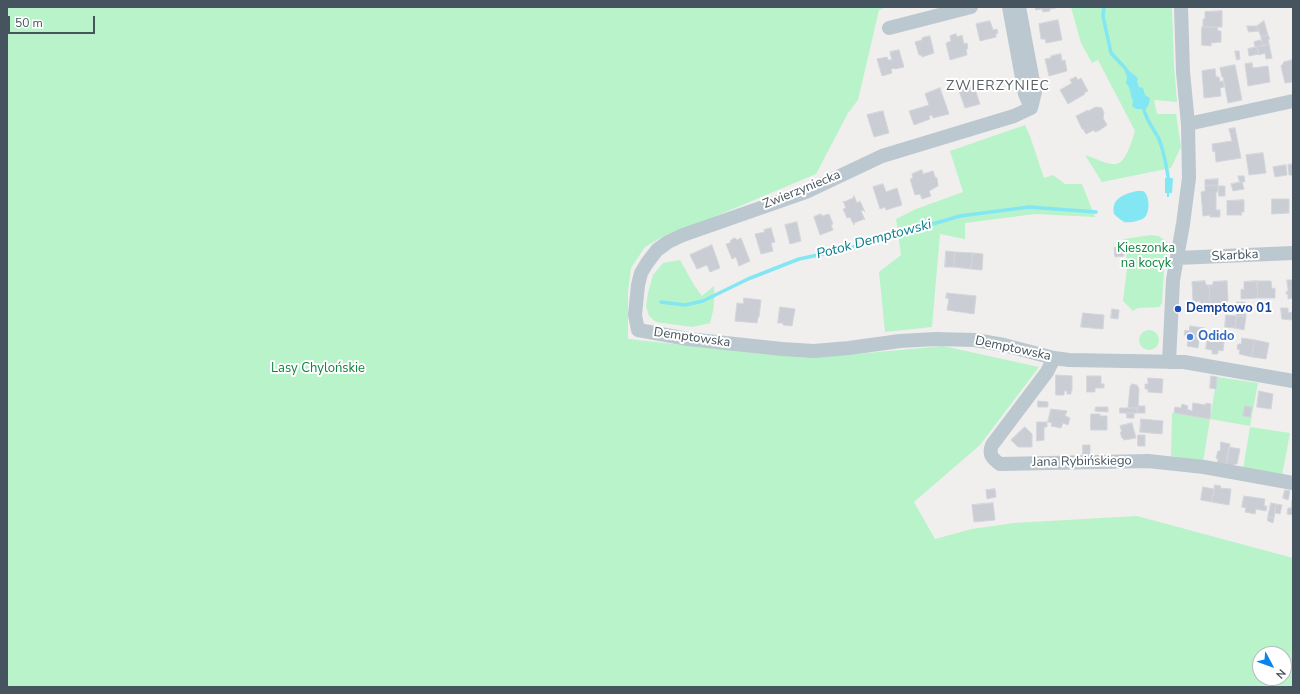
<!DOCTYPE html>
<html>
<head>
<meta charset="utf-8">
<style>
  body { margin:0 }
  #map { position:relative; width:1300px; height:694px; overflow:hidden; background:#f1eeee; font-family:"Nunito Sans",sans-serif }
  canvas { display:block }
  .frame { position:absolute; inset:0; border:8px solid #45545e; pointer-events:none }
  .north { position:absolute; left:1252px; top:646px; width:40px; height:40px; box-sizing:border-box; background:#fff; border:1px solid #b5bbbf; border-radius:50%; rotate:131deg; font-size:11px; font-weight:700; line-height:16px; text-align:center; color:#45545e }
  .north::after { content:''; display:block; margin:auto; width:14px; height:18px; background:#0a83ef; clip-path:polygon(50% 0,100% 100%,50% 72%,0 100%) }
  .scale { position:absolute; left:8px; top:16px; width:87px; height:18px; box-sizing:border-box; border:2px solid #45545e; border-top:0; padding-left:5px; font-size:12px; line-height:14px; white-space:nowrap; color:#45545e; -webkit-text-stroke:3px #fff; paint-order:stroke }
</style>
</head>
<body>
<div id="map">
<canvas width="1300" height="694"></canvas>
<div class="frame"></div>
<div class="north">N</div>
<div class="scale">50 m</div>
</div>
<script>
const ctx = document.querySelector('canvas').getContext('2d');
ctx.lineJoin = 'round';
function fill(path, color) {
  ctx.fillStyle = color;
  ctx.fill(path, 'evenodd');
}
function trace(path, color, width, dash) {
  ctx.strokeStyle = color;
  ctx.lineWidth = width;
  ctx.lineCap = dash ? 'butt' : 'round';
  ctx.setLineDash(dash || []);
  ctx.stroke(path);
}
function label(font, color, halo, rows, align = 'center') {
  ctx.font = font + ' "Nunito Sans",sans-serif';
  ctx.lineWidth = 4;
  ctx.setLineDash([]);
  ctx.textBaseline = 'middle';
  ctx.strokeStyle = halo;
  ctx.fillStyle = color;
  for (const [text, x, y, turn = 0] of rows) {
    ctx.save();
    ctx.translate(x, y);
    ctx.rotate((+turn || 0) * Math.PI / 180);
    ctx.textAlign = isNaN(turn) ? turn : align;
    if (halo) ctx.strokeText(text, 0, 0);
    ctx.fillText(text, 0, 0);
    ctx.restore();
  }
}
const green = new Path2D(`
  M7,7H883V9L879,10L858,100L848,113L816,174L709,219L664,236L645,247L631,268L628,292V339L775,355H845L943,346L1039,367L980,445L914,502L935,539L972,529L1014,523L1137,516L1293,558V687H7ZM1260,654H1284V678H1260Z
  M1071,7H1172L1174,65L1177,102L1154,100L1157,114H1176L1181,147L1171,168L1102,182L1085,155C1093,157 1107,165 1115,164C1126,164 1132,140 1135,131L1098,60L1092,63L1081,43Z
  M1025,125L1030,136L1044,178L1053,175L1065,184H1082L1095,217L1035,214L965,223V239L940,234L932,327L885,332L879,272L901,255L896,219L916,209L963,192L950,151Z
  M1151,235L1159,236L1169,244L1164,270L1162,303L1159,307L1138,308L1133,311L1123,301L1127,269L1126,268L1127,260L1124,239Z
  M680,260L694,285L702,296L714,286C715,299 714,310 710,323L692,327L656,322L649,316L646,306L648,293L653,275L663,263Z
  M1139 340a10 10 0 1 1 20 0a10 10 0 1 1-20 0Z
  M1217,377L1258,383L1250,426L1210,419L1203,462L1171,456L1172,413L1210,419Z
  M1250,427L1290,433L1282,475L1243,469Z`);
const water = new Path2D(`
  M1123,66L1138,78L1137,82L1139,87L1143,88L1145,95L1150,98L1149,104L1145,110L1141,109H1136L1132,106L1133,101C1130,95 1131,88 1126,83L1127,77Z
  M1165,178H1173L1172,193H1169V197H1167V193H1165Z
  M1137,191C1138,191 1143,191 1143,191C1150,195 1150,212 1145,217C1142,221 1129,223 1124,222C1121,220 1117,217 1114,214C1111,198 1124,194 1137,191Z`);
const stream = new Path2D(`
  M1104,7L1103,16L1111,53L1126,69
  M1143,106C1145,118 1152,127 1158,137C1164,150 1167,169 1169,183
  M661,302L685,305L703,301L748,279L799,259L847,249L960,216L1029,207L1096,212`);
const building = new Path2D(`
  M1035,7H1055L1056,8L1050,9V11L1043,12L1042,9L1036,10Z
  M1222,11V27H1203V19H1205V12Z
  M1058,20L1062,40L1046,43L1045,39H1041L1039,24Z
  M990,21L993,30L997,29L998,33L996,34V37L980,41L976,24Z
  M1264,21L1268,35L1261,37L1257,26Z
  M1247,26H1257L1259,31L1249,32Z
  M1202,27H1217L1218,31H1221V42L1211,43V46L1202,45Z
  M956,34L957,37L962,35L964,44L967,43L968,49H966L967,55L950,60L946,43L951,41L950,36Z
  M1268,35L1270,39H1268L1269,44L1263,46L1261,37Z
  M930,36L934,53L922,57L921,55H919L915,42L922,40V38Z
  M1262,40L1263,46L1255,47L1254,42Z
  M1269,44L1272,58L1266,59L1265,53L1259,55L1257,47Z
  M1257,47L1259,54L1249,56L1248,49Z
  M899,50L904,67L895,69L894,68L891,69L892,73L882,76L877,59L887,57L888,60H892L890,52Z
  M1235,51H1239L1240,59L1237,60Z
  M1061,54L1062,61L1065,60L1067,71L1049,76L1045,59L1051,58V56Z
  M1293,60V80H1291L1292,82L1285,83L1281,66L1284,62Z
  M1252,63L1253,68L1268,66L1270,82L1248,86L1245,64Z
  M1235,65L1242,100L1228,103L1223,77H1222L1220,68Z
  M1215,69L1216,77H1219L1220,82L1223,81L1224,87L1220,88L1221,96L1204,98L1202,71Z
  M1076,77L1078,80L1081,78L1088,91L1084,93L1085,94L1068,104L1060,90L1072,83L1070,80Z
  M974,86L980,104L965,108L959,91Z
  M940,88L949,114L933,118L932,115L929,116L930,119L914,125L909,111L929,105L925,94Z
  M1096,107L1102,108L1104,113L1103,118L1107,125L1100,130L1095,132L1094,130L1086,134L1083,129H1082L1076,116L1088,110V111Z
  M883,111L889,133L874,137L867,115Z
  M1235,128L1241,158L1216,162L1215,151L1213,152L1212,144L1232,141L1229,129Z
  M1263,153L1266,173L1249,175L1246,155Z
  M1293,164V175H1289L1288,165Z
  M1286,165L1287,175L1275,177L1273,167Z
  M922,170L923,174L933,171L935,177L937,178L938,186L929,191L931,196L922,199L920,194L915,195L910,179L913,178L912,174Z
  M1238,176H1244L1245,182H1240Z
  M1218,179V185L1205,186V180Z
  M1242,182L1244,189L1233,191L1231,184Z
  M883,184L886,192L897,188L902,205L886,210L885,207L880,209L873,187Z
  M1218,185V192H1216V210H1220V217H1210V215L1203,216L1201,192L1205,191V186Z
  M1219,186H1225V196H1219Z
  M854,196L857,203L860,201L865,212L863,210L861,211L865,220L864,219L854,223V225L850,217L847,218L843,209L846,208L843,201L844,202L853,198Z
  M1272,199H1289V213L1272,214Z
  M1244,200V212H1241L1242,215H1227V201Z
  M821,214L822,216L829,214L833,224L831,225L833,230L820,235L814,217Z
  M797,222L801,241L790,244L785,225Z
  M771,228L775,242L771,243L773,251L761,254L755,234L765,232L764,230Z
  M735,238L737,240L741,238L750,261L739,266L736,257L732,259L726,244L730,243L731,240Z
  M712,245L720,268L710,272L707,265L697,269L690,255Z
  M1123,247L1124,256L1115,257L1114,248Z
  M946,251L955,252L954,267H945Z
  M955,252L973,253L971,269L954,267Z
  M973,253L983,254L982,270L971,269Z
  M1287,280H1293L1292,298L1288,299V294H1286V292L1288,291Z
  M1205,281L1206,285H1209L1210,306L1200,305V301L1193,302L1192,282Z
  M1227,281L1228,301L1221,302V305L1210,306L1209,285H1213V282Z
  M1257,281H1271L1272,289L1275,288V298H1258Z
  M1257,281L1258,298L1241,299V289L1244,290V282Z
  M947,293L976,296L974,314L947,310L949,299L946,298Z
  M744,298L761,300L759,317H758L757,323L735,321L737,303L743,304Z
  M1237,302H1245L1246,316H1237Z
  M780,307L795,309L792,326L783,325V323H778Z
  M1281,308H1288V313L1292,312V320L1282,319Z
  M1112,309L1119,310L1118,319L1111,318Z
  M1083,313L1104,315L1103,329L1081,327Z
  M1226,315L1237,316L1235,328L1225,327Z
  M1237,316H1246L1244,330L1235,328Z
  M1190,326L1205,328L1204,334L1200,333L1198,348L1187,346L1189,335H1184L1185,330L1189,331Z
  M1208,332L1225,334L1223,351L1218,350V354H1212V350L1206,349Z
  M1242,338L1255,340L1252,357L1239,354L1240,350L1237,349L1238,344H1241Z
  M1255,340L1269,343L1266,359L1252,357Z
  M1056,375L1072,376V391H1071V394H1067V391H1064V395H1056Z
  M1087,376H1101V384H1104V388H1095V392H1087Z
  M1211,376L1217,377L1216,389L1210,388Z
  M1148,378L1163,379L1162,393L1148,392V389H1145V384H1148Z
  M1132,384L1137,385L1139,389L1138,408H1128L1130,387Z
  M1259,391L1273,394L1271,409L1257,407Z
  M1038,401L1048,402V407H1038Z
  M1193,403L1206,405V403L1211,404L1210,419L1174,413L1175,407L1181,408L1182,404L1188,406L1187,409L1192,411Z
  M1138,406H1145V413H1137Z
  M1245,406L1252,407L1250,417L1243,416Z
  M1096,407H1108V412L1095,411Z
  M1120,408H1138L1137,413H1120Z
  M1051,409L1067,411L1065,416L1070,418L1068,425L1063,423L1061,428L1051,426L1052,423L1048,422Z
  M1127,413H1134V418H1127Z
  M1091,414H1100V416H1107V430H1091Z
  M1141,419L1163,421L1162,434L1140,432Z
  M1037,422H1047V427H1044V440L1037,441Z
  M1132,423L1136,438L1124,440L1123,438H1122L1120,432H1122L1120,426Z
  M1025,427L1032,434V447H1018L1011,440Z
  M1138,435H1145V446H1138Z
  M1221,442L1230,444L1226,466L1217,464L1218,459L1216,458L1218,451H1220Z
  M1083,445H1090V455H1083Z
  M1229,447L1240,449L1237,464H1234V467L1226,466Z
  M1215,485L1221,486L1220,488L1231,489L1229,505L1212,502Z
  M1203,487L1214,489L1212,502L1201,500Z
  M995,489L996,497L987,499L986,490Z
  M1285,490L1290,491L1288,500L1283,498Z
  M1244,496L1265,499L1264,506H1267L1266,511L1256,509L1255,514L1245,512L1246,508L1242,507Z
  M1292,501L1293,515L1287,514L1288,508H1291Z
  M993,503L995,520L974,522L972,505Z
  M1271,503L1276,504L1274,518L1268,517Z
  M1276,504L1282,505L1280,514L1275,513Z
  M1268,517L1274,518L1273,523L1268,521Z`);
const street = new Path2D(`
  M1009,7L1025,94L1031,108
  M1019,7L1035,92L1031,108
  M889,28L971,7
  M1031,108L1014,116L882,156L806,192L683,235L668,242L657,250L647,263L641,273L638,285L635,315L638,330L688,339L782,349L814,351L849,348L900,341L936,339L975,340L1004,345L1054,358L1069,360L1184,362L1293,381
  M1188,124L1293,101
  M1177,258L1293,253
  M1054,358L1047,372L992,445C988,455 993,459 1000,464L1148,461L1204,467L1293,483
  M1169,362L1173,280L1183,224L1189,178L1188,124L1183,72L1181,7`);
const markers = [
  [1178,309,4,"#1a4fb4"],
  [1190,337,4,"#3f7fe0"]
];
const streetNames = [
  ["Zwierzyniecka",802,190,-22],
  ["Skarbka",1235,256,-3],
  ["Demptowska",692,338,8],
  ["Demptowska",1013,349,12],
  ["Jana Rybińskiego",1082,462,-1]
];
const parkNames = [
  ["Kieszonka",1146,249],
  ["na kocyk",1146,264],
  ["Lasy Chylońskie",318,369]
];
const transitNames = [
  ["Demptowo 01",1186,309]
];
const shopNames = [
  ["Odido",1198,337]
];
const neighbourhoodNames = [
  ["ZWIERZYNIEC",998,87]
];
const waterNames = [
  ["Potok Demptowski",874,240,-15]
];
fill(green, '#b9f3ca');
fill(water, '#82e6f3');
trace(stream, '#82e6f3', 3.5);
fill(building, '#caced4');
trace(building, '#d2d5db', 1);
trace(street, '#bbc8cf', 14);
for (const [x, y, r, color] of markers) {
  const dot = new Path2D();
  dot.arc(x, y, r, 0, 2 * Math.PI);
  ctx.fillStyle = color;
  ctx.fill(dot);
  trace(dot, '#fff', 1.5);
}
label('13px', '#45545e', '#fff', streetNames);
label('13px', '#0f853f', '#fff', parkNames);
label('bold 13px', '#164399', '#fff', transitNames, 'left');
label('bold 13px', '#366cbe', '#fff', shopNames, 'left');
ctx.letterSpacing = '1px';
label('14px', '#5a6064', '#fff', neighbourhoodNames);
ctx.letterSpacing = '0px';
label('italic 14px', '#057c8c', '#fff', waterNames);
</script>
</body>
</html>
